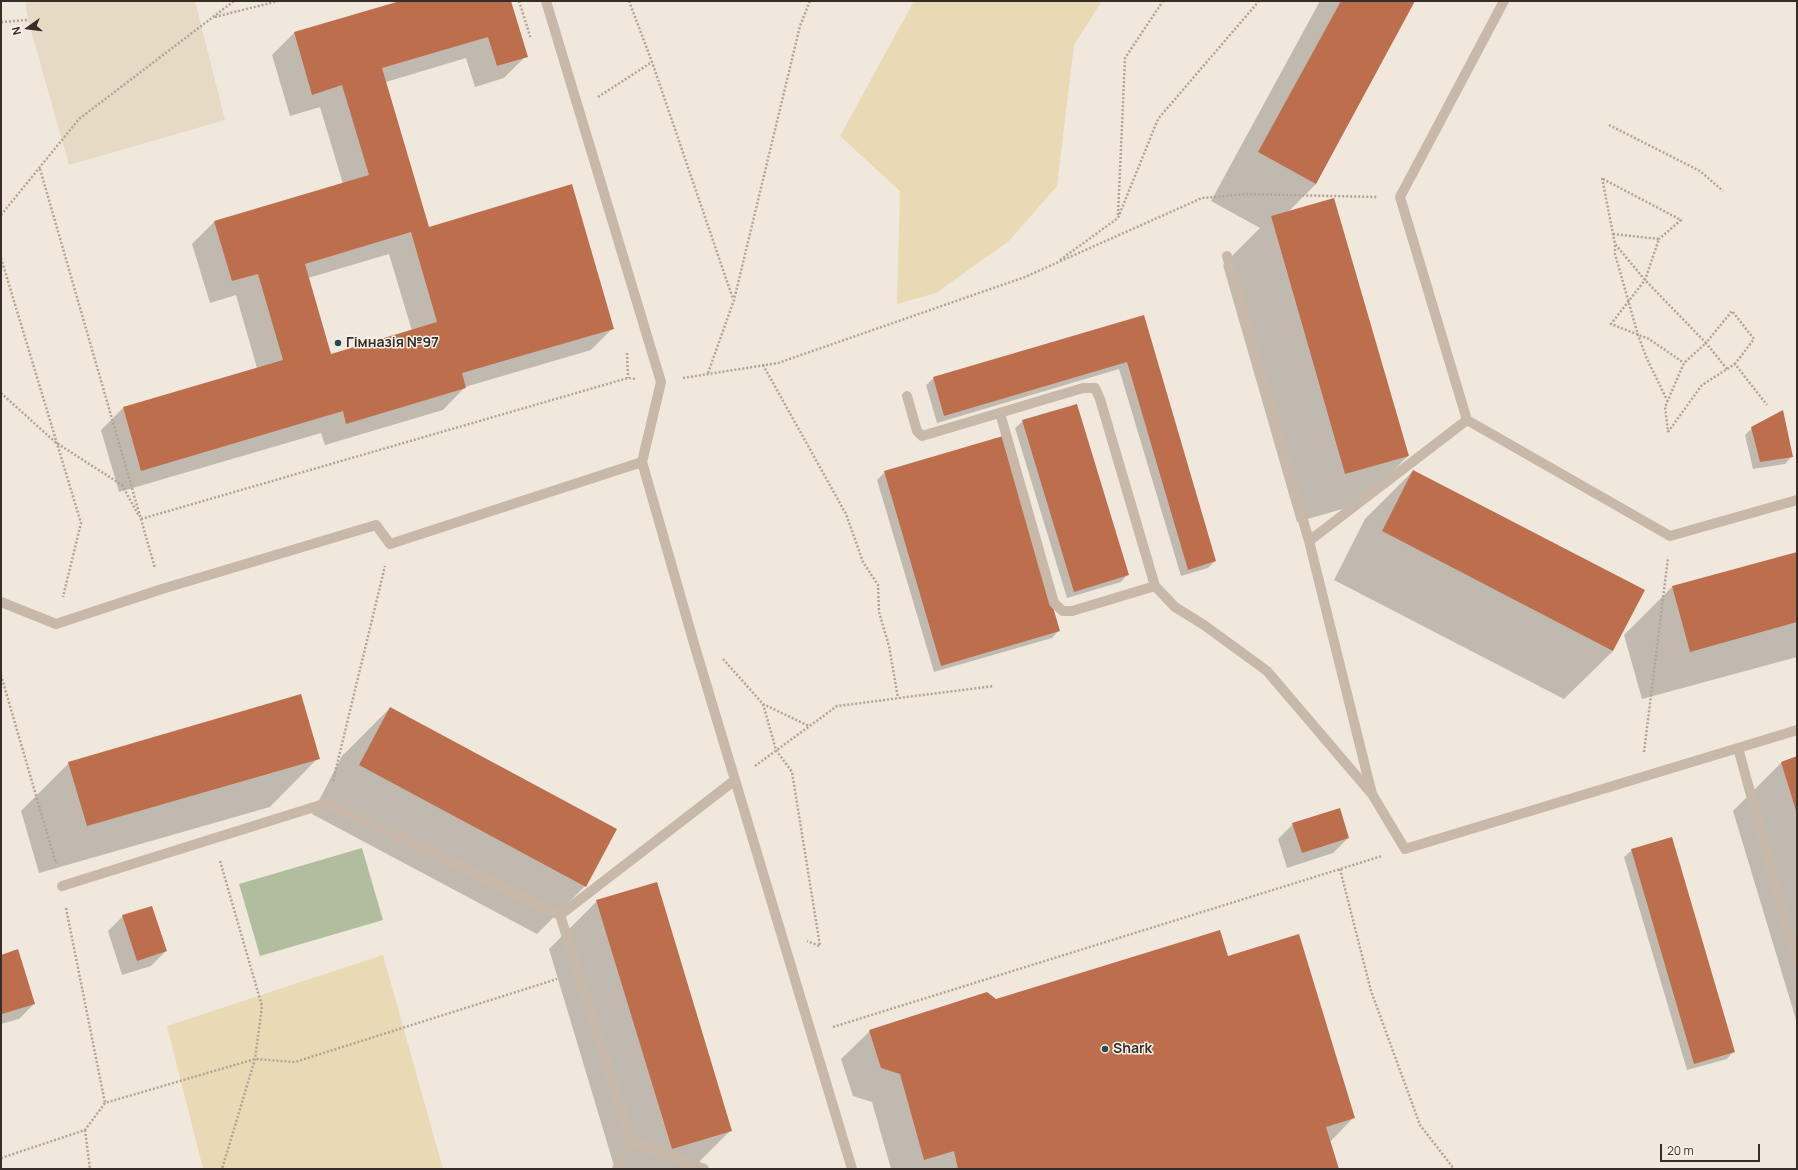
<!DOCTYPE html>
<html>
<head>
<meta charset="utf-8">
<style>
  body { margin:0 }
  #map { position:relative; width:1798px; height:1170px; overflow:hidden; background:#f0e8dc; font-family:Manrope,sans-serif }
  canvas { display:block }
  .frame { position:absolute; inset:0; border:2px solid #352d28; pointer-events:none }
  .north { position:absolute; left:8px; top:8px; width:40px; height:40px; -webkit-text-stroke:3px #f8f2e8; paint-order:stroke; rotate:256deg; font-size:11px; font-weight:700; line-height:16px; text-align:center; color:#352d28 }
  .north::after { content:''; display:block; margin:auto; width:14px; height:18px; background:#352d28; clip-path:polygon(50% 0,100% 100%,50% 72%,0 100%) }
  .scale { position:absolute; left:1660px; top:1144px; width:100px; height:18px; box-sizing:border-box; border:2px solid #352d28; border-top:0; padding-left:5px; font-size:12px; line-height:14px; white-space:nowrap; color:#352d28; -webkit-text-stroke:3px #f8f2e8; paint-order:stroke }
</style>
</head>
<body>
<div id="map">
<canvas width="1798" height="1170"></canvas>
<div class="frame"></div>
<div class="north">N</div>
<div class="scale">20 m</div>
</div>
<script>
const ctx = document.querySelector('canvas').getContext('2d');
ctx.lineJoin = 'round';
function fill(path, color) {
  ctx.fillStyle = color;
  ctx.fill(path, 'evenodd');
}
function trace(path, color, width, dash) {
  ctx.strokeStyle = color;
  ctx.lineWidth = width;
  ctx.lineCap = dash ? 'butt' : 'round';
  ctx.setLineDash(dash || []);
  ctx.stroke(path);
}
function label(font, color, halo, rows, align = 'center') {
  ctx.font = font + ' Manrope,sans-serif';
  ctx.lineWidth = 3;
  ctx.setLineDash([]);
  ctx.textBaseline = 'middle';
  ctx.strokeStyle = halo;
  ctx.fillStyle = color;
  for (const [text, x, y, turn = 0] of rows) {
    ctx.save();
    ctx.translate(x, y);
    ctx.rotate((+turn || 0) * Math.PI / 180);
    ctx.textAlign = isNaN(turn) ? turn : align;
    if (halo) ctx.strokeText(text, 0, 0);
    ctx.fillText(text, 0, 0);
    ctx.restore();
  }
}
const green = new Path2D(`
  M362,848L383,920L260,956L239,884Z`);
const sand = new Path2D(`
  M914,1H1102L1074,45L1057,186L1009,241L936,293L897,304L900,191L840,136Z
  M383,955L443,1169H203L167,1026Z`);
const plaza = new Path2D(`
  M25,1H195L225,120L69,165L28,20Z`);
const shadow = new Path2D(`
  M403,1H510L526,56L504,78L475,87L466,58L386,82L428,228L613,328L591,350L465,387L443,410L325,445L321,433L119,492L101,430L123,408L257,368L236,295L210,303L192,244L214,222L343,184L320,107L290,116L272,55L294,33ZM389,254L412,331L331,355L308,278Z
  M1320,1H1414L1316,184L1287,213L1408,456L1360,504L1297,522L1223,265L1260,228L1211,201Z
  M1143,316L1215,561L1208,568L1181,576L1119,369L937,423L926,385L934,378Z
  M1023,421L1128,574L1121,582L1067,598L1015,428Z
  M1752,428L1792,456L1785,464L1753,469L1745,435Z
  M1413,471L1613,651L1564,699L1334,580L1365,519Z
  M885,472L1059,630L1052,638L934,672L877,480Z
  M1797,553V657L1642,699L1624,635L1672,587Z
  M390,708L585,886L537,934L312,814L342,756Z
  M1797,757V1023L1733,811L1781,763Z
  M318,758L270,807L39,873L21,811L69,763Z
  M1293,824L1348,838L1333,853L1287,868L1278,839Z
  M1632,850L1734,1051L1727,1059L1687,1070L1624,857Z
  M597,901L730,1131L692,1169H615L549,949Z
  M123,916L166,951L151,966L122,975L108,931Z
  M18,951L34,1004L19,1019L1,1024V956Z
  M1227,957L1354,1117L1330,1142L1338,1169H891L872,1102L853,1096L841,1059L870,1031L996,1000Z`);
const building = new Path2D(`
  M400,1H511L528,57L497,66L488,37L382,68L429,227L572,184L614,329L462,373L466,388L346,424L343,411L141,471L123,407L283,360L258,274L232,281L214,221L369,175L342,85L312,95L294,32ZM411,232L437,322L331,354L305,264Z
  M1341,1H1415L1316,184L1258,152Z
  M1334,198L1409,456L1345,474L1271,216Z
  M1144,315L1216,561L1188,570L1127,362L944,416L933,377Z
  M1077,404L1129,575L1074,592L1022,420Z
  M1783,410L1793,457L1760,462L1751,427Z
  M1003,436L1060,631L941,666L884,471Z
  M1413,470L1645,590L1613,651L1382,531Z
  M1797,552V622L1690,652L1672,586Z
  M301,694L320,759L87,826L68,762Z
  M390,707L617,829L586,887L359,765Z
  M1797,756V814L1781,762Z
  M1340,808L1349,838L1302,853L1292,823Z
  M1672,837L1735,1052L1694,1064L1631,849Z
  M657,882L732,1131L672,1149L596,900Z
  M152,906L167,951L137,961L122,915Z
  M1220,930L1228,956L1299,934L1355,1118L1326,1127L1339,1169H958L954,1151L924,1160L900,1074L881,1068L869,1030L987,992L996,999Z
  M18,949L35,1004L2,1014L1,955Z`);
const path = new Path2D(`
  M519,1L531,39
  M629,1L652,62L733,299
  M215,17L278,1
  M1,22L28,20
  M598,97L652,62
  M1609,125L1700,171L1723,191
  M40,169L155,568
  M1602,178L1615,244L1645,280L1706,343L1684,363L1668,400L1665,407L1668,432
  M1603,179L1681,220L1659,239
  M1,215L79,119L234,1
  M1118,215L1125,58L1163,1
  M1613,234L1659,239L1645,280L1611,324L1649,339L1684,363
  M1615,245V254L1638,335L1647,359L1667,400
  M1,258L81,523L63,597
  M1060,260L1118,218L1158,119L1259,1
  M627,353L628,378
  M763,365L846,514L863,562L878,585L879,612L889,646L898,698
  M1727,369L1706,343L1732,311L1754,339L1735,364
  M708,373L734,300L800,26L810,1
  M683,378L778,363L1025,277L1202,198L1246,194L1377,197
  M1,393L55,442L122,485L139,516
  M1668,432L1702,385L1735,364L1767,405
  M141,519L628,378L636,379
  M723,659L763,704L809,726
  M1,675L56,864
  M763,704L776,750L792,772L820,946L807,941
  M1644,752L1668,558
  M755,766L837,706L994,686
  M333,781L385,566
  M220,861L262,1006L255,1059L222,1169
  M1340,869L1371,991L1420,1125L1454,1169
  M66,908L105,1103
  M833,1027L1382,856
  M85,1130L90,1169
  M1,1158L85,1130L105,1103L255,1059L295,1062L557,979`);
const lane = new Path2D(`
  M546,1L661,382L642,462
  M1504,1L1400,197L1467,420L1670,536L1797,500
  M1227,256L1309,541L1372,794L1405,849L1738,748
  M907,396L917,431L922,436L1083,388H1095L1100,399L1155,586L1175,607L1204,625L1267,671L1371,793
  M1000,413L1054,603L1063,611H1072L1155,586
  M1309,541L1467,420
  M1,602L56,624L162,589L376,525L390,544L642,462L695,647L852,1169
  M1797,730L1738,748L1797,963
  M62,886L327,803L560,915L631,1141L617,1169
  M560,915L735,780
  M631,1141L704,1169`);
const markers = [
  [338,343,4,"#214d53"],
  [1105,1049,4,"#214d53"]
];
const poiNames = [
  ["Гімназія №97",346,343],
  ["Shark",1113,1049]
];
fill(green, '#b1be9d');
fill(sand, '#e9dab5');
fill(plaza, '#e7dac4');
fill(shadow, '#0003');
fill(building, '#bd6f4d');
trace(path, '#b3a393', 2.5, [2, 2]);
trace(lane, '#c7b8a9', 10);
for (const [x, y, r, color] of markers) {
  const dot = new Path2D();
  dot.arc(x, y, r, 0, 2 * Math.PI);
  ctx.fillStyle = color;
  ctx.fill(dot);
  trace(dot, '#f8f2e8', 1.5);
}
label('bold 14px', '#352d28', '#f8f2e8', poiNames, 'left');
</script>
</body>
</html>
